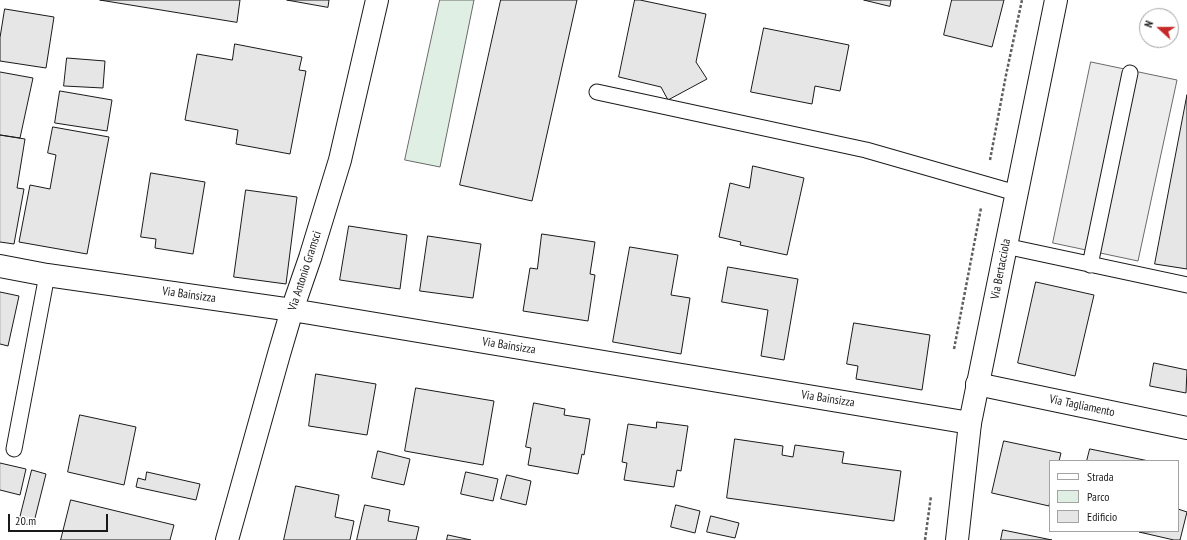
<!DOCTYPE html>
<html>
<head>
<meta charset="utf-8">
<style>
  body { margin:0 }
  #map { position:relative; width:1187px; height:540px; overflow:hidden; background:#fff; font-family:"PT Sans Narrow",sans-serif }
  canvas { display:block }
  .legend { position:absolute; left:1049px; top:460px; width:130px; height:72px; box-sizing:border-box; background:#fff; border:1px solid #a3a3a3; margin:0; padding:5px 7px; list-style:none; font-size:12px; color:#1a1a1a }
  .legend li { display:flex; align-items:center; gap:8px; height:20px }
  .legend b { width:20px; border:1px solid #a3a3a3 }
  .north { position:absolute; left:1139px; top:8px; width:40px; height:40px; box-sizing:border-box; background:#fff; border:1px solid #a3a3a3; border-radius:50%; rotate:291deg; font-size:11px; font-weight:700; line-height:16px; text-align:center; color:#1a1a1a }
  .north::after { content:''; display:block; margin:auto; width:14px; height:18px; background:#c62828; clip-path:polygon(50% 0,100% 100%,50% 72%,0 100%) }
  .scale { position:absolute; left:8px; top:514px; width:100px; height:18px; box-sizing:border-box; border:2px solid #1a1a1a; border-top:0; padding-left:5px; font-size:12px; line-height:14px; white-space:nowrap; color:#1a1a1a; -webkit-text-stroke:3px #fff; paint-order:stroke }
</style>
</head>
<body>
<div id="map">
<canvas width="1187" height="540"></canvas>
<ul class="legend">
<li><b style="height:5px;background:#fff"></b>Strada</li>
<li><b style="height:11px;background:#e0efe3"></b>Parco</li>
<li><b style="height:11px;background:#e6e6e6"></b>Edificio</li>
</ul>
<div class="north">N</div>
<div class="scale">20 m</div>
</div>
<script>
const ctx = document.querySelector('canvas').getContext('2d');
ctx.lineJoin = 'round';
function fill(path, color) {
  ctx.fillStyle = color;
  ctx.fill(path, 'evenodd');
}
function trace(path, color, width, dash) {
  ctx.strokeStyle = color;
  ctx.lineWidth = width;
  ctx.lineCap = dash ? 'butt' : 'round';
  ctx.setLineDash(dash || []);
  ctx.stroke(path);
}
function label(font, color, halo, rows, align = 'center') {
  ctx.font = font + ' "PT Sans Narrow",sans-serif';
  ctx.lineWidth = 3;
  ctx.setLineDash([]);
  ctx.textBaseline = 'middle';
  ctx.strokeStyle = halo;
  ctx.fillStyle = color;
  for (const [text, x, y, turn = 0] of rows) {
    ctx.save();
    ctx.translate(x, y);
    ctx.rotate((+turn || 0) * Math.PI / 180);
    ctx.textAlign = isNaN(turn) ? turn : align;
    if (halo) ctx.strokeText(text, 0, 0);
    ctx.fillText(text, 0, 0);
    ctx.restore();
  }
}
const green = new Path2D(`
  M440,0H474L440,167L405,160Z`);
const parking = new Path2D(`
  M1091,62L1177,80L1138,261L1053,243Z`);
const building = new Path2D(`
  M100,0H240L237,22Z
  M287,0H329L328,7Z
  M501,0H577L532,201L460,185Z
  M635,0H640L706,14L696,62L707,79L668,100L661,87L619,77Z
  M864,0H891L890,6Z
  M952,0H1004L992,47L944,35Z
  M5,9L54,17L46,68L0,61V38Z
  M764,28L849,45L840,91L815,86L812,104L751,92Z
  M235,44L302,57L299,70L306,71L290,154L236,144L238,130L185,120L197,54L232,60Z
  M67,58L105,61L103,88L64,86Z
  M0,72L33,78L20,138L0,135Z
  M60,91L112,100L107,131L55,123Z
  M1187,95V269L1155,264Z
  M53,127L109,137L87,254L19,242L30,185L50,189L56,155L48,153Z
  M0,135L25,139L17,188L24,189L14,244L0,242Z
  M753,166L804,178L787,255L740,245L741,242L719,237L730,183L749,188Z
  M151,173L205,182L193,254L155,248L156,239L141,237Z
  M246,190L297,197L286,284L234,277Z
  M349,226L407,235L400,289L340,280Z
  M542,234L595,242L590,274L595,275L588,321L523,311L530,268L537,269Z
  M428,236L481,244L473,298L420,291Z
  M630,247L678,255L671,295L690,298L681,354L613,342Z
  M728,267L798,279L784,360L761,356L768,310L722,302Z
  M1036,282L1094,295L1075,376L1018,363Z
  M0,292L19,296L8,346L0,344Z
  M854,323L930,335L922,390L856,379L858,366L847,364Z
  M1154,363L1187,370L1186,393L1150,386Z
  M316,374L376,384L367,435L309,426Z
  M416,388L494,401L483,465L405,451Z
  M534,403L565,409L564,415L590,419L584,455L582,454L578,474L528,465L531,448L526,447Z
  M80,415L136,427L124,485L68,472Z
  M657,422L688,426L681,471L677,470L674,487L624,480L627,463L622,462L628,424L656,428Z
  M735,439L783,446L782,455L793,457L795,445L844,452L842,463L901,471L894,521L727,498Z
  M1004,441L1061,453L1059,461H1050V500L1049,506L992,493Z
  M1090,449L1149,461H1087Z
  M378,451L410,459L404,485L372,478Z
  M0,463L26,469L20,495L0,490Z
  M32,470L46,474L33,526L19,522Z
  M147,472L200,484L196,500L136,487L138,478L145,480Z
  M466,472L498,479L493,501L461,494Z
  M507,475L531,481L526,505L501,499Z
  M296,486L339,495L335,517L354,521L350,540H284Z
  M71,500L174,525L170,540H61Z
  M365,505L390,510L388,521L419,527L416,540H357Z
  M676,505L700,511L695,533L671,527Z
  M1178,509L1187,512L1180,540H1174L1139,532L1178,531Z
  M711,516L739,523L735,538L707,532Z
  M1003,530L1052,540H1001Z
  M448,535L471,540H447Z`);
const path = new Path2D(`
  M990,160L1006,75L1022,0
  M954,349L981,208
  M925,540L931,496`);
const lane = new Path2D(`
  M597,92L866,150L1016,193
  M1005,246L1187,285
  M1090,265L1130,73
  M14,449L47,275`);
const street = new Path2D(`
  M0,266L47,275L292,310L970,423
  M977,384L1187,428
  M227,540L279,354L292,310L310,258L340,160L377,0`);
const secondary = new Path2D(`
  M957,540L970,423L1056,0`);
const streetNames = [
  ["Via Bertacciola",1001,269,-79],
  ["Via Antonio Gramsci",305,271,-72],
  ["Via Bainsizza",189,295,8],
  ["Via Bainsizza",509,346,9],
  ["Via Bainsizza",828,399,9],
  ["Via Tagliamento",1082,406,12]
];
fill(green, '#e0efe3');
trace(green, '#6a6a6a', 1);
fill(parking, '#ededed');
trace(parking, '#6a6a6a', 1);
fill(building, '#e6e6e6');
trace(building, '#1a1a1a', 1);
trace(lane, '#1a1a1a', 17);
trace(street, '#1a1a1a', 24);
trace(secondary, '#1a1a1a', 24);
trace(path, '#5f5f5f', 2.5, [3, 2]);
trace(lane, '#fff', 15);
trace(street, '#fff', 22);
trace(secondary, '#fff', 22);
label('12px', '#1a1a1a', '#fff', streetNames);
</script>
</body>
</html>
